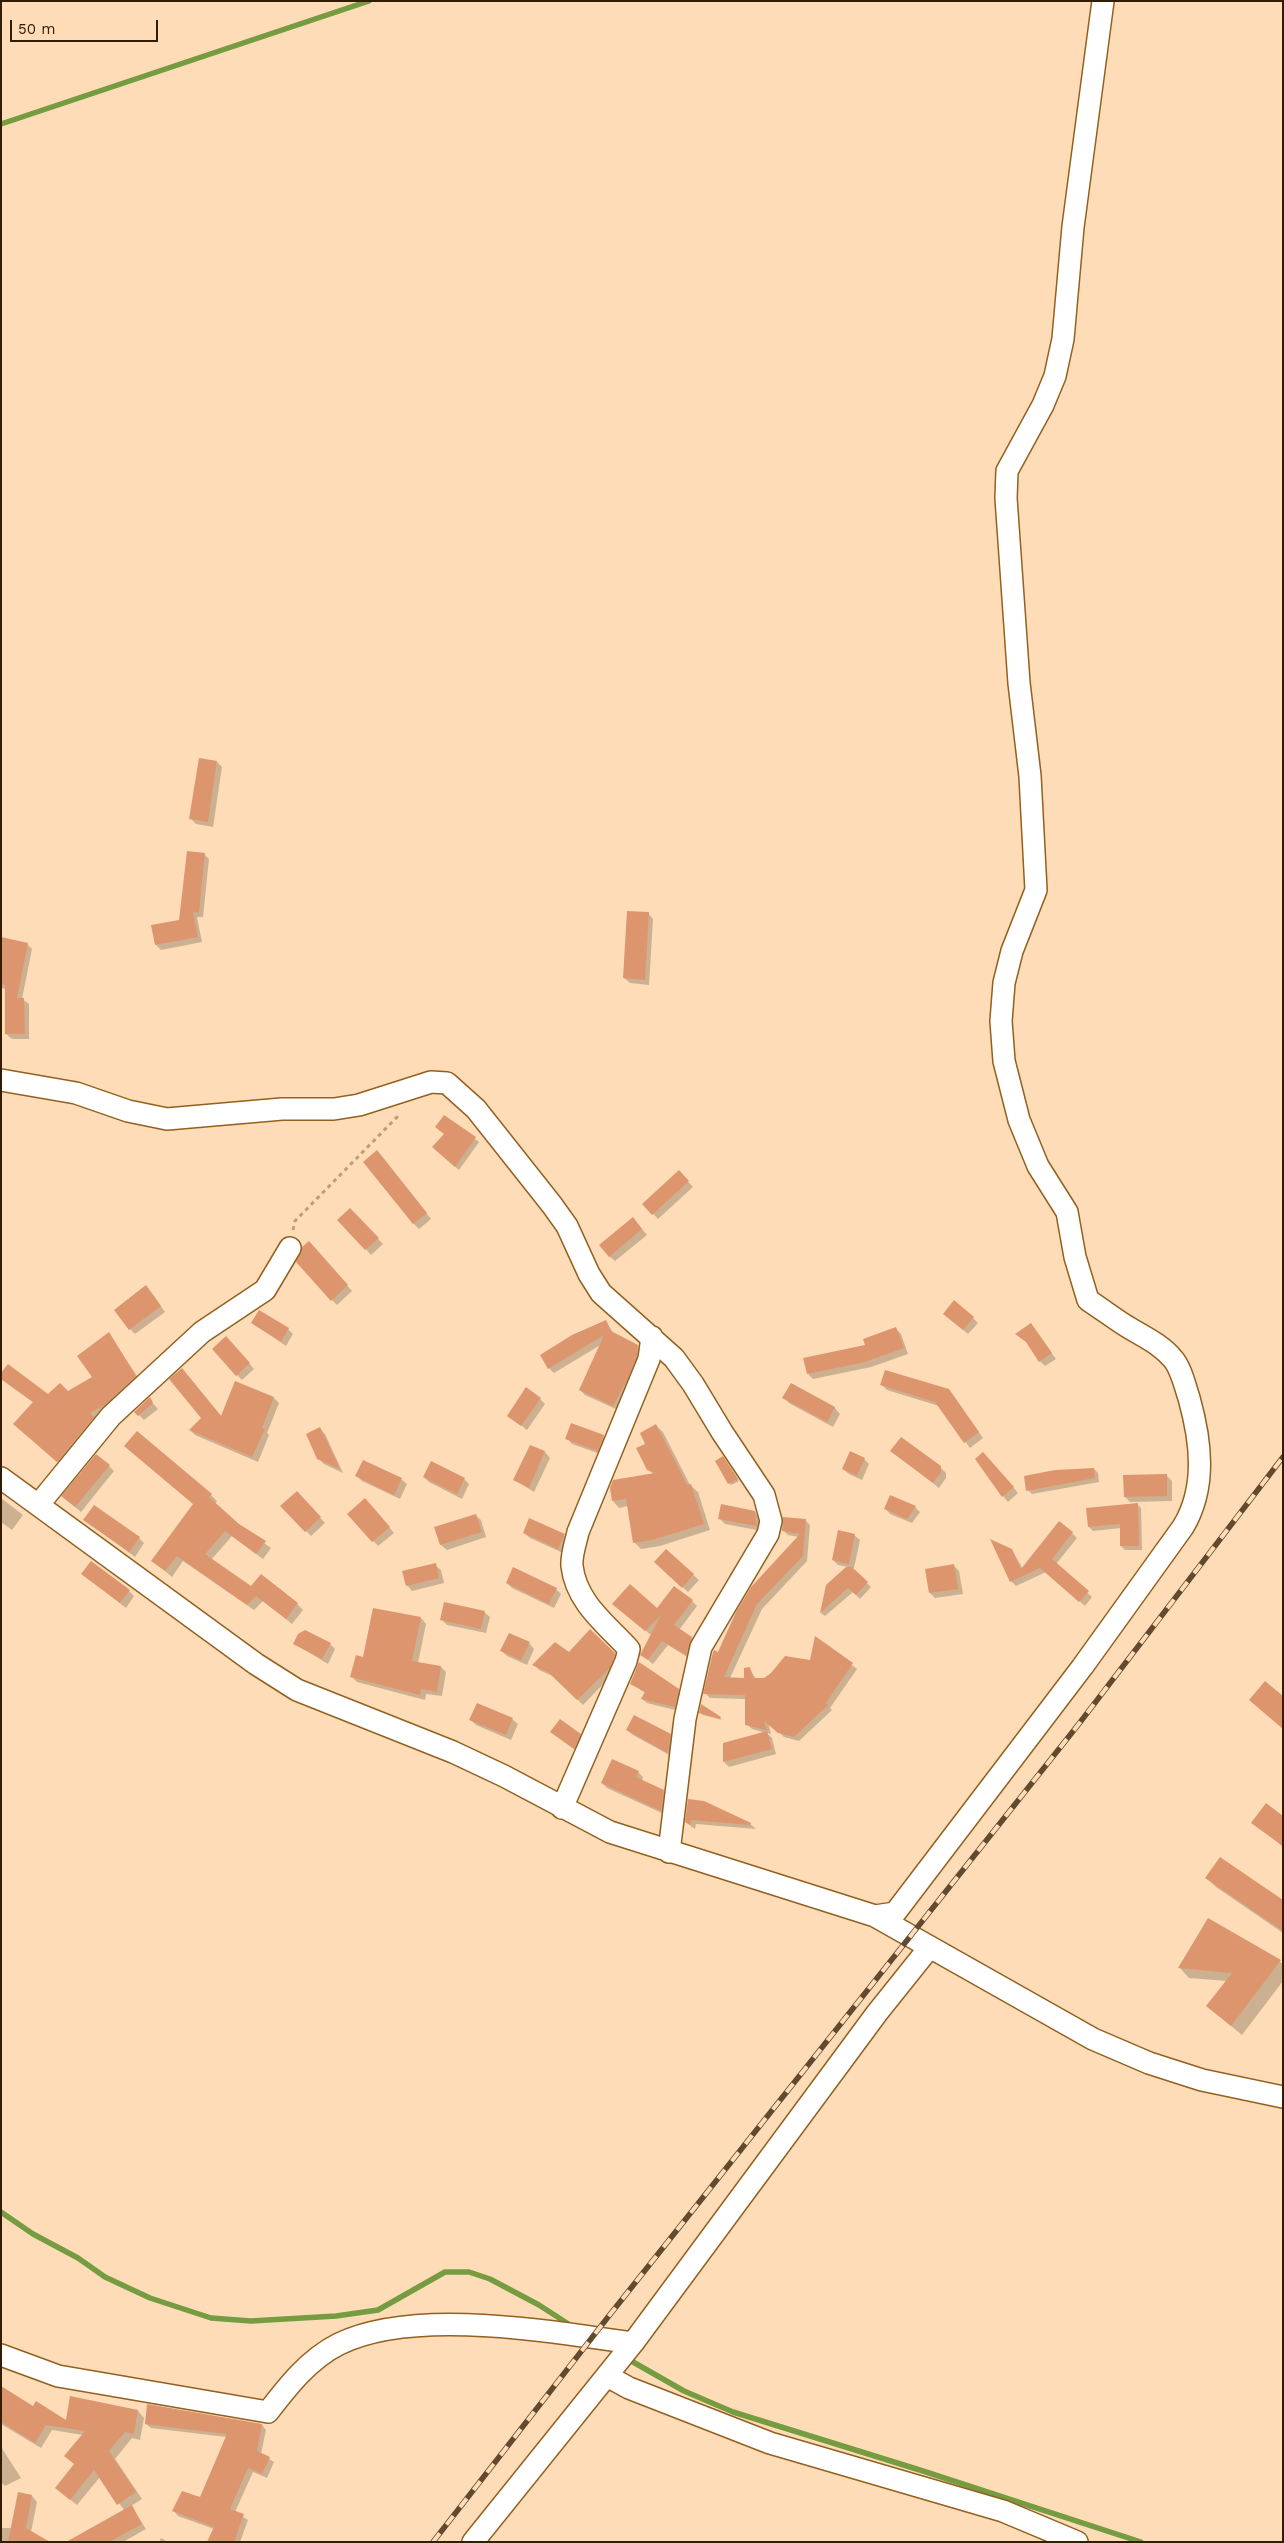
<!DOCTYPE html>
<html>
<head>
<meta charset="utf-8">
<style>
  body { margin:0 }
  #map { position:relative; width:1284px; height:2543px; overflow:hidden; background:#fedcb7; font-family:"Work Sans",sans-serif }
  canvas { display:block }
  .frame { position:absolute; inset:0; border:2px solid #321d03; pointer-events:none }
  .scale { position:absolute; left:10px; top:20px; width:148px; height:22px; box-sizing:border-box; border:2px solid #321d03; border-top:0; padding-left:6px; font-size:15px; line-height:18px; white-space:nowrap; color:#321d03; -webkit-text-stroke:4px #fedcb7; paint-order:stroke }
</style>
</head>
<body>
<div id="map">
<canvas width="1284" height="2543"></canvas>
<div class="frame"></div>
<div class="scale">50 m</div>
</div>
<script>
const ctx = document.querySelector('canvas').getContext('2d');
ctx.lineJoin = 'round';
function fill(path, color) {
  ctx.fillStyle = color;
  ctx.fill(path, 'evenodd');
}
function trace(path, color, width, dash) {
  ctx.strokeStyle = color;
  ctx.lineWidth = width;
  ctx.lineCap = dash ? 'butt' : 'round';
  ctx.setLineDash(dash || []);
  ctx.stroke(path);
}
const shadow = new Path2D(`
  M217,762L222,767L213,827L196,824L191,819Z
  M204,854L209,859L203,917H197L202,942L161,950L156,945L181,921Z
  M648,913L653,919L649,985L630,983L624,978Z
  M1,939L27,944L32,949L22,999L29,1004V1039H12L6,1034V989L1,988Z
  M444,1116L479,1142L459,1170L437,1151L445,1134Z
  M382,1157L431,1219L419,1229L414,1224Z
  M679,1172L693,1187L658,1219L644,1204Z
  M350,1210L383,1244L371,1255L339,1220Z
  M638,1224L647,1235L615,1261L609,1256Z
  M314,1248L352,1291L337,1305L332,1300Z
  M151,1292L165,1312L135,1334L130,1329Z
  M973,1318L978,1323L968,1334L950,1319Z
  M606,1322L614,1334L643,1351L618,1410L585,1395L580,1390L602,1344L554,1373L549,1368Z
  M253,1323L288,1329L293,1334L286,1346Z
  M1031,1325L1056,1359L1045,1366L1040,1361Z
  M896,1329L901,1334L908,1354L871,1367L813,1379L808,1374L866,1346Z
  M109,1334L141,1382L111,1409L94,1419L98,1423L63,1467L20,1429L34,1403L1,1379L48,1396L68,1393L94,1377Z
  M231,1343L254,1369L242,1380L237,1375Z
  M187,1375L222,1417L274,1398L279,1403L267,1433L269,1435L258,1462L195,1435L190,1430L203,1418Z
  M791,1384L835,1408L840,1414L833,1427L789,1403L784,1398Z
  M882,1385L948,1390L983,1438L970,1448L939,1406L887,1390Z
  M149,1399L158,1409L144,1420L139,1415Z
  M540,1399L545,1404L527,1430L508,1415Z
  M656,1426L663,1432L690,1485L698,1492L710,1530L660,1546L641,1549L634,1542L628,1506L619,1508L613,1501L653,1474L648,1469L647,1444Z
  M320,1429L325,1434L343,1473L324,1464L318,1458Z
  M137,1432L211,1495L217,1501L215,1504L239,1525L271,1548L263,1559L232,1536L211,1560L251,1588L297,1604L303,1610L292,1624L263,1601L254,1610L183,1561L172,1577L153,1561L194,1505Z
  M603,1436L609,1442L603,1455L572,1444L567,1438Z
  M530,1446L545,1452L550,1458L534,1492L515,1480Z
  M892,1451L940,1467L946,1473V1478L939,1488Z
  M864,1459L869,1464L862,1480L849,1474L843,1469Z
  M989,1459L1018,1493L1008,1502L1003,1496Z
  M725,1460L739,1481L731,1485L729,1483Z
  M109,1466L114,1471L81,1512L68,1501Z
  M1094,1469L1098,1473L1099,1482L1032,1494L1028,1490Z
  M1166,1475L1172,1481V1501L1130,1502L1125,1497Z
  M357,1476L401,1479L407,1484L400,1499L362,1481Z
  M424,1477L464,1479L469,1484L462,1499L429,1482Z
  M297,1492L325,1523L311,1536L282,1506Z
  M891,1496L915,1507L920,1512L912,1523L890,1514L885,1508Z
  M1,1498L23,1515L12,1530L1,1522Z
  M1136,1503L1141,1508L1142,1550H1125L1121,1546V1528L1093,1531L1089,1527Z
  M370,1505L394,1533L378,1546L349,1514Z
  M755,1512L760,1517L762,1531L725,1524L720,1519Z
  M475,1515L481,1520L486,1537L447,1550L441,1545L436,1528Z
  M85,1520L139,1538L144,1543L135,1557Z
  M805,1520L810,1525L807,1561L762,1609L730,1678L746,1679L750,1669L756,1679H764L811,1661L816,1638L857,1669L830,1708L832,1710L799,1741L784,1737L768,1722L771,1734L767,1733L772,1738L776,1754L729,1767L724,1762L766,1733L752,1729L747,1724L746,1699L710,1698L705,1693L718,1654L799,1537L788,1535L783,1530Z
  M524,1533L564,1536L569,1541L563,1553L530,1538Z
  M1072,1533L1077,1538L1056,1564L1092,1597L1085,1606L1046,1572L1016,1586L1011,1581L1012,1550L1023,1569Z
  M854,1535L860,1540L854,1568H850L871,1587L860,1599L853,1592L825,1616L821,1613L827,1586L848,1567L838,1565L833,1560Z
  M666,1551L699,1580L688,1592L661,1567Z
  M435,1565L441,1570L444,1583L412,1591L407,1585Z
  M954,1566L959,1571L963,1594L935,1598L930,1593Z
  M83,1574L129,1591L134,1596L126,1608Z
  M507,1583L556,1589L561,1594L554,1608L512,1588Z
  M692,1601L697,1606L679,1630L697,1643L692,1660L668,1645L653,1664L642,1655L652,1636L613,1604L658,1610Z
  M484,1612L490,1617L486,1633L447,1625L442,1620Z
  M421,1618L426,1624L418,1663L441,1667L446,1672L442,1696L426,1694L425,1700L357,1682L352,1677L364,1658Z
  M590,1631L620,1659L614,1673L583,1705L555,1677L539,1670L534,1665L569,1654Z
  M529,1643L534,1649L527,1665L507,1656L502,1651Z
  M295,1644H330L335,1649L328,1664Z
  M631,1683L678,1690L683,1694L679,1711L647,1703L642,1699L645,1693Z
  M700,1713L720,1718L722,1720L703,1715Z
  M512,1719L518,1724L511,1740L476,1725L471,1720Z
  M627,1730L670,1735L675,1740L673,1757L633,1735Z
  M552,1732L580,1735L585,1740L580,1753Z
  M638,1772L643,1777L642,1781L663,1791L669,1796L666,1815L607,1788L602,1783Z
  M703,1802L750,1824L756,1829L696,1824L695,1829L692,1827L686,1822Z
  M1283,1818V1847L1253,1822Z
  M1207,1878L1283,1901V1933L1216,1887Z
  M1208,1920L1283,1964V1981L1242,2035L1207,2006L1227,1981L1189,1978L1180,1968Z
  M1,2388L33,2408L67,2422L138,2411L144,2418L140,2440L132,2438L115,2459L142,2499L131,2506L146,2529L123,2542H68L124,2510L100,2477L77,2505L63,2494L56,2488L75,2465L83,2435L52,2430L41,2448L1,2424Z
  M146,2424L262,2425L266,2430L261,2454L274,2462L267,2478L253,2472L235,2512L248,2520L240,2542H208L214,2529L178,2516L174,2511L200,2499L226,2437L151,2428Z
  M1,2447L21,2478L5,2486L1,2482Z
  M19,2494L32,2496L37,2502L31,2532L48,2542H1V2528H12Z
  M161,2538L168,2542H159Z`);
const stream = new Path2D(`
  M1,124L369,1
  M1,2212L33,2234L78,2258L105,2277L150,2298L211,2318L251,2321L336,2316L378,2310L445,2272H469L490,2279L539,2305L573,2327
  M626,2358L684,2391L733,2412L923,2471L1141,2542`);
const building = new Path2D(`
  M199,758L217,761L208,822L189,819Z
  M187,851L205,853L199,913L193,912L198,937L155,945L151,925L179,920Z
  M627,911L649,912L645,980L623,978Z
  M1,937L28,943L17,998H24L25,1034H5V985L1,984Z
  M444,1115L476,1137L455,1167L432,1147L444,1134L435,1127Z
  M377,1150L427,1213L413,1224L363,1162Z
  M679,1170L689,1181L652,1215L642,1204Z
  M350,1208L379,1238L365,1250L337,1220Z
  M633,1217L642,1229L609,1257L599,1245Z
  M309,1241L348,1285L331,1301L296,1262L302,1247Z
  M146,1285L161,1306L129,1330L114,1310Z
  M954,1300L974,1317L963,1330L943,1314Z
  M259,1310L289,1328L281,1342L251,1323Z
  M606,1320L611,1331L638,1345L637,1356L627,1380L613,1406L579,1390L604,1335L548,1369L540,1355L572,1335Z
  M1031,1323L1052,1353L1039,1362L1026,1342L1015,1334Z
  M896,1327L904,1348L865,1362L807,1374L803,1358L865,1345L863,1339Z
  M109,1332L136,1376L106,1404L90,1413L94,1417L57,1462L13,1424L33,1402L1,1379V1373L8,1364L48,1394L60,1383L68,1391L92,1377L77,1356Z
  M226,1336L250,1363L236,1376L212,1349Z
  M182,1368L221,1416L235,1381L274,1397L262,1428L265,1429L252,1457L189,1430L201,1418L169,1379Z
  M885,1370L949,1389L979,1432L964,1443L935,1402L880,1385Z
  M791,1383L835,1407L827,1422L782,1398Z
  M526,1387L541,1398L521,1426L507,1416Z
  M150,1397L153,1403L138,1416L134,1412Z
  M571,1423L604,1435L598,1451L565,1439Z
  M656,1424L687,1485L691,1484L704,1524L652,1540L633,1543L626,1499L612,1501L610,1488L613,1480L655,1473L647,1470L636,1448L645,1444L640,1433Z
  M320,1427L340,1469L317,1459L306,1434Z
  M137,1431L212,1494L209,1497L239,1524L266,1541L256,1554L225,1531L205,1554L251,1586L261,1574L298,1603L286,1619L256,1596L247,1605L177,1556L165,1571L151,1561L193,1504L124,1446Z
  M901,1437L941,1466V1472L933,1483L890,1451Z
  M530,1445L545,1451L529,1488L513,1480Z
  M850,1451L865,1458L857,1476L842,1469Z
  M983,1452L1014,1487L1002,1497L975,1459Z
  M96,1454L110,1465L75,1507L61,1496Z
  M723,1456L738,1479L728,1484L715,1461Z
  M363,1460L402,1478L394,1495L355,1476Z
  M431,1461L465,1478L457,1494L423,1477Z
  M1094,1468L1095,1478L1026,1491L1024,1476L1055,1470Z
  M1167,1474V1496L1124,1497L1123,1475Z
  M297,1491L321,1517L305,1532L280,1506Z
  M890,1495L916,1506L907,1519L884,1509Z
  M365,1498L390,1527L372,1542L347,1514Z
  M1138,1503L1139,1546H1120V1524L1088,1527L1086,1508Z
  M721,1504L755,1511L757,1526L718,1519Z
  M94,1505L140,1537L129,1552L83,1520Z
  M476,1514L482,1532L440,1545L434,1527Z
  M783,1517L806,1519L803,1556L757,1604L724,1677L744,1678V1668L750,1667L753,1678H764L771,1673L785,1656L810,1660L815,1636L853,1663L826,1703L828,1705L794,1737L778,1733L764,1721L767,1730L745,1725V1695L703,1694L713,1652L714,1650L718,1652L736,1612L751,1587L800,1534L782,1531Z
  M529,1518L565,1534L558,1549L523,1533Z
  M1059,1521L1073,1532L1052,1559L1089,1591L1079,1602L1040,1568L1010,1582L990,1539L1012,1549L1021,1569Z
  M838,1530L855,1534L849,1564L832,1560Z
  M666,1549L694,1574L682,1588L654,1562Z
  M91,1561L130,1590L120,1603L81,1574Z
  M436,1563L439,1578L406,1586L402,1571Z
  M954,1564L958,1589L929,1593L925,1569Z
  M513,1567L557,1588L549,1604L506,1583Z
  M846,1567H852L868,1582L856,1595L848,1588L820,1613L826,1585Z
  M630,1584L657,1608L674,1586L693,1600L674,1625L692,1637L686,1655L662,1641L648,1660L640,1655L661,1615L645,1631L612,1604Z
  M444,1602L485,1611L481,1629L440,1620Z
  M373,1608L421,1617L412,1661L441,1666L437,1692L421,1689L420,1695L350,1677L356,1655L363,1657Z
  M590,1629L615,1653L610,1668L577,1700L548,1672L532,1665L555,1642L569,1652Z
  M305,1630L331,1643L322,1659L293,1644L298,1634Z
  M509,1633L530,1642L521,1660L500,1651Z
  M639,1662L679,1689L675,1707L641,1699L645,1692L630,1684Z
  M1265,1681L1283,1696V1729L1249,1700Z
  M477,1703L513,1718L506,1735L469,1720Z
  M701,1704L721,1717L720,1719L699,1713Z
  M634,1715L671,1734L668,1753L626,1730Z
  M560,1719L581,1734L574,1749L550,1732Z
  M767,1731L772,1749L723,1762V1743Z
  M612,1759L639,1771L636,1777L664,1790L661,1811L601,1783Z
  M688,1799L704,1801L751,1823L750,1825L691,1820L690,1825L685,1822Z
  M1266,1803L1283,1816V1846L1251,1823Z
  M1220,1857L1283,1900V1931L1205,1878Z
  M1208,1918L1281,1960L1231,2026L1206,2006L1232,1973L1178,1968Z
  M1,2386L33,2406L36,2401L66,2420L70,2396L138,2410L134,2434L125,2432L109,2451L136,2492L117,2505L94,2470L70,2500L55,2488L74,2464L64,2456L85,2431L46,2425L35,2443L1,2422Z
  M147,2404L262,2424L257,2451L270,2457L262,2474L248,2468L230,2509L244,2514L234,2542H207L214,2527L172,2511L182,2491L200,2497L227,2434L145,2424Z
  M18,2492L32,2495L26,2528L50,2542H8Z
  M132,2505L142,2524L109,2542H66Z`);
const path = new Path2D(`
  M293,1230L295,1221L400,1114`);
const minor = new Path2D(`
  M1,1080L76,1093L128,1111L167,1119L282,1109H334L359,1105L431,1082L447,1083L476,1109L552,1205L567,1226L589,1274L601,1293L674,1358L693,1384L722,1432L764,1495L771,1521L768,1534L701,1647L685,1719L669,1852
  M1,1478L256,1664L297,1690L453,1752L504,1776L610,1832L875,1916L1093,2039L1149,2063L1202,2080L1283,2097
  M39,1504L111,1416L202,1332L265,1290L290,1248
  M562,1808L626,1661L629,1649C606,1624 576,1602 572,1566C571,1555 576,1542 578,1532L649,1359L652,1337
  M875,1916L895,1913L1083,1666L1183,1527C1207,1487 1201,1441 1189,1398C1185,1386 1181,1368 1173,1359C1160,1343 1140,1335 1123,1324C1111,1316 1100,1308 1088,1300L1075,1257L1067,1212L1038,1166L1019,1120L1004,1061L1001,1021L1004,983L1012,951L1036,890L1030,776L1019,683L1006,498L1007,471L1043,405L1055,376L1063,339L1073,227L1103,1
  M1,2355L58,2376L268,2412C288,2386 309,2359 339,2344C415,2307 551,2332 633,2343
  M607,2376L629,2388L770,2443L1003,2511L1077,2542
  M473,2542L633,2343L877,2013L929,1948`);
const rail = new Path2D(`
  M433,2542L608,2317L1078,1725L1283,1457`);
fill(shadow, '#0003');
trace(stream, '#759c41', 5.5);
fill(building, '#dd956e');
trace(minor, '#93601e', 24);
trace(path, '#bc9e7c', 3, [4, 4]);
trace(minor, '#fff', 21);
trace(rail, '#624a2e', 5.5);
trace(rail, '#fedcb7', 4, [11]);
</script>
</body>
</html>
